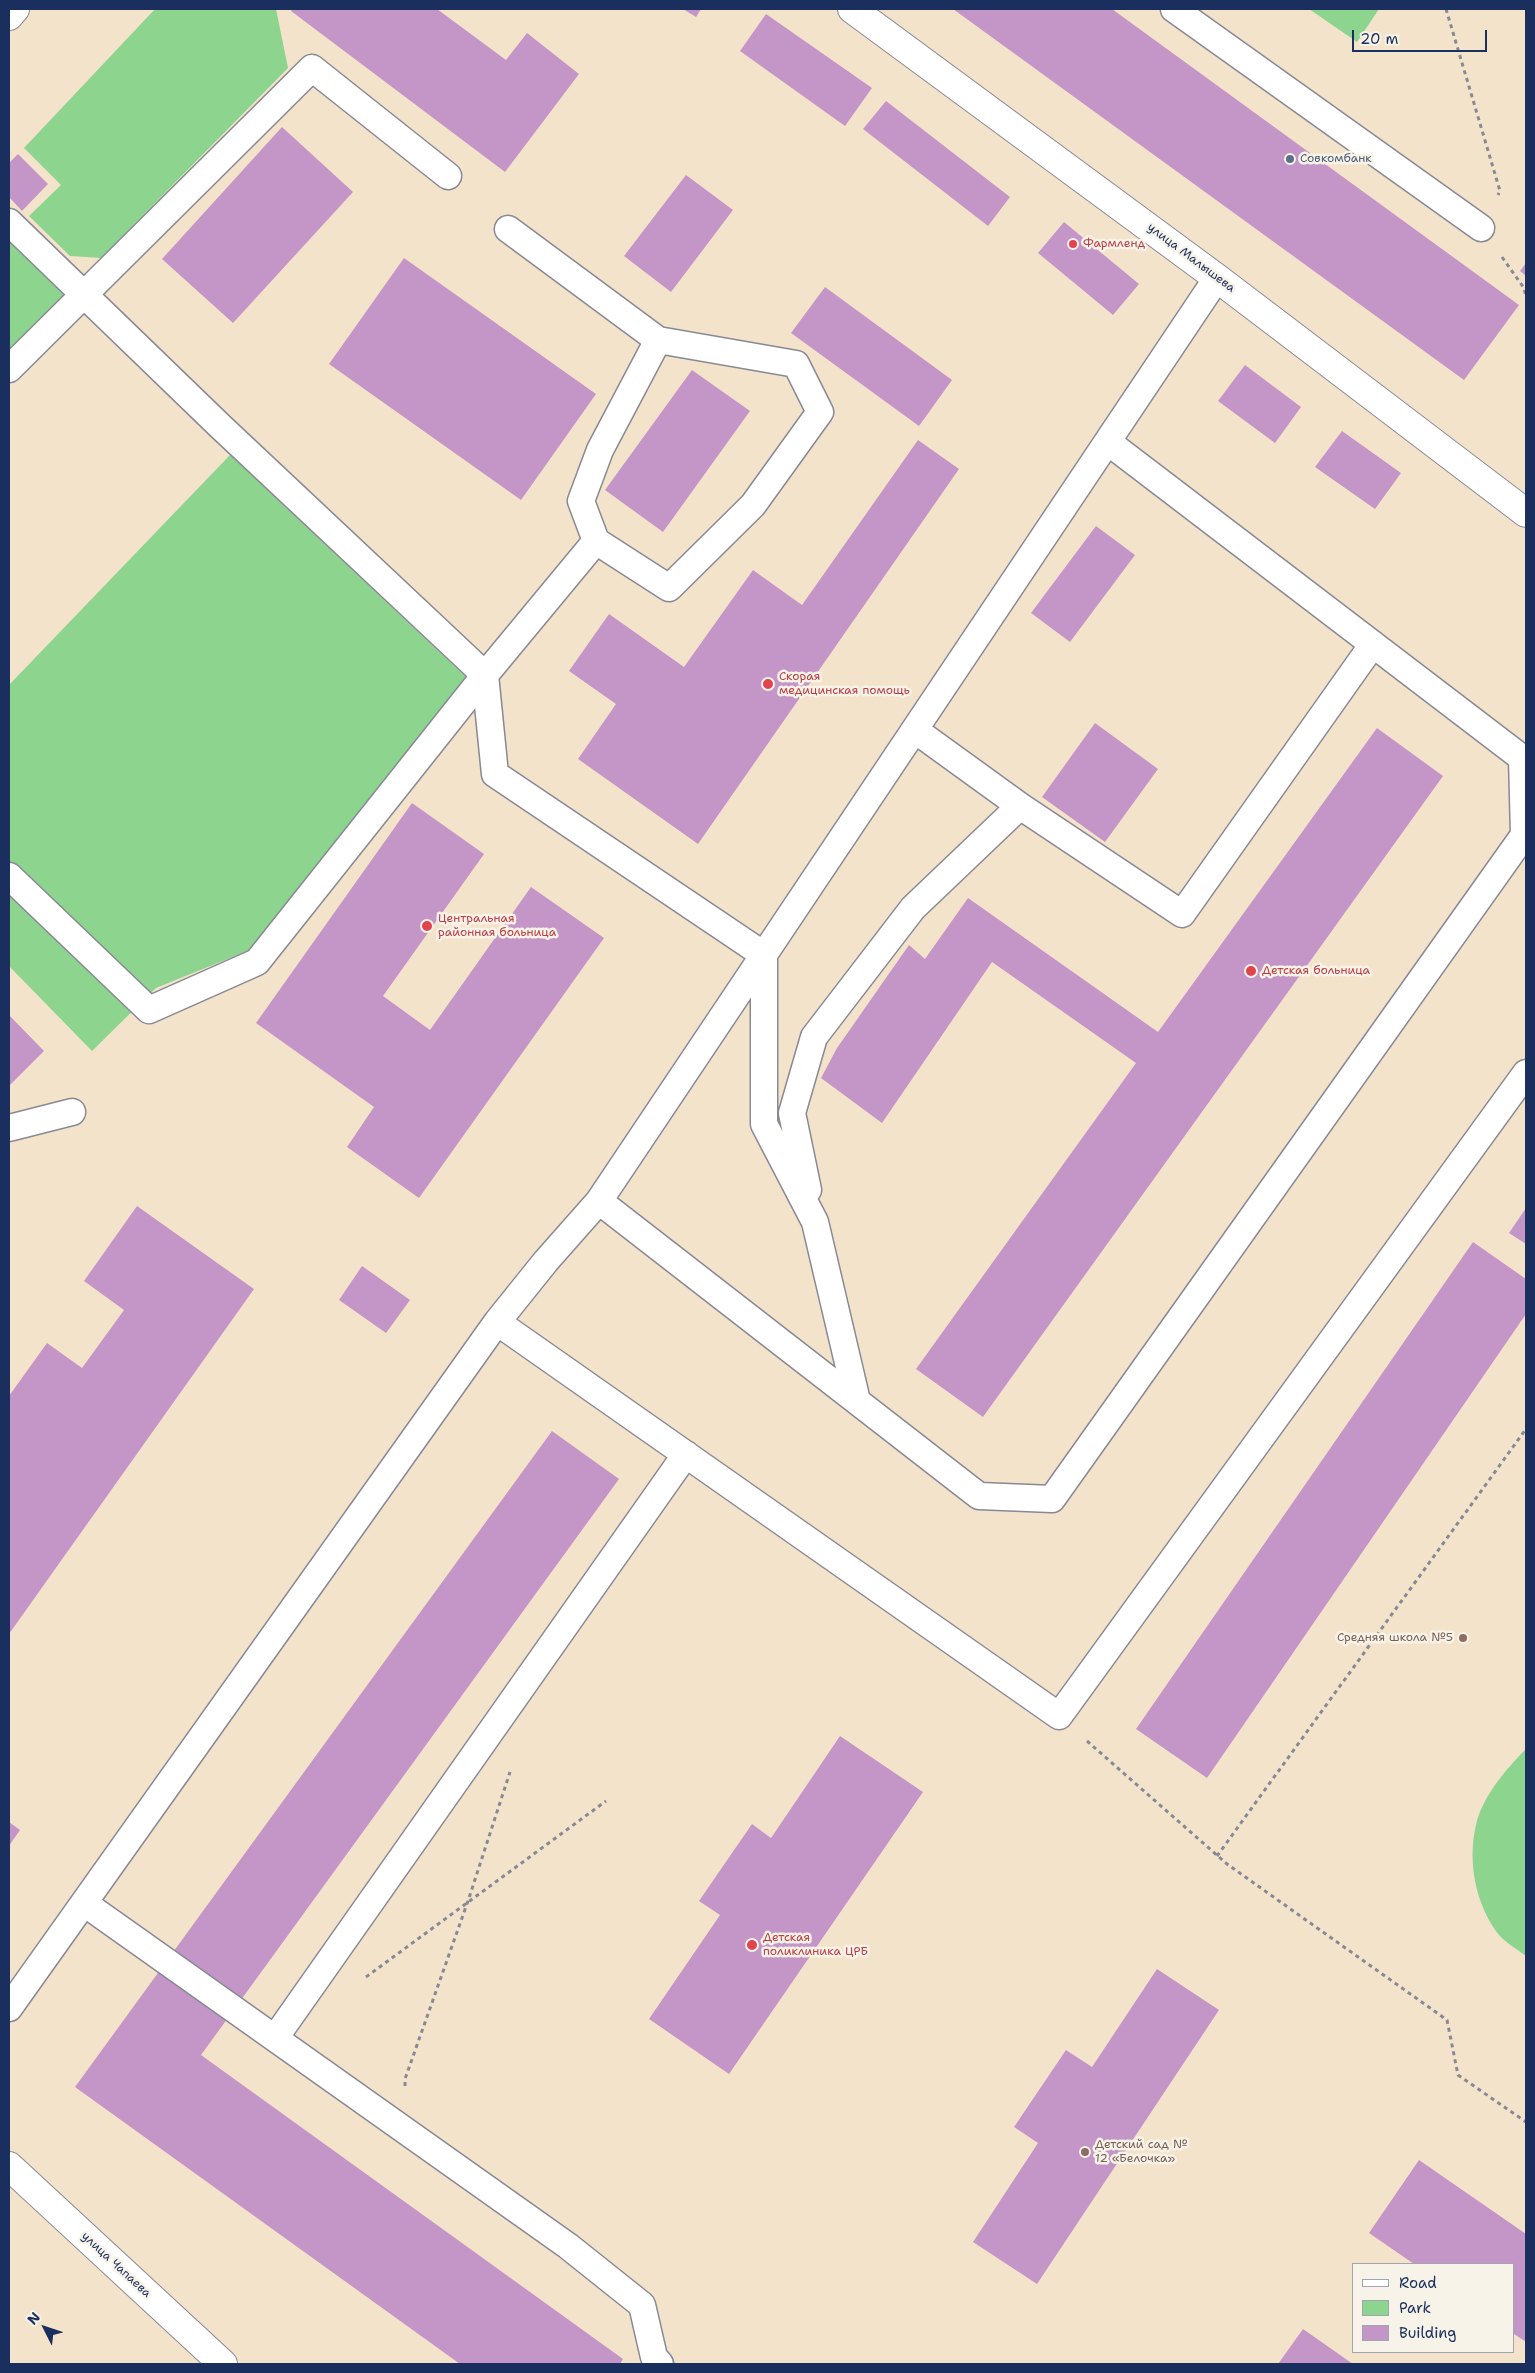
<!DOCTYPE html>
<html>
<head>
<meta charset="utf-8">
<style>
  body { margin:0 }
  #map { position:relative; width:1535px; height:2373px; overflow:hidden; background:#f4e3cb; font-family:"Shantell Sans",sans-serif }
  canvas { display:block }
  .frame { position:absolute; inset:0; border:10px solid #1b2f5e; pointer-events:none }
  .legend { position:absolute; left:1352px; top:2263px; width:162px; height:90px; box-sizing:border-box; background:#f7f3e8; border:1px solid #9fa5b1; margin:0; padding:6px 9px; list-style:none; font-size:15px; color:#1b2f5e }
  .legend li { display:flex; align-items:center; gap:10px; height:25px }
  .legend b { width:25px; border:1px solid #9fa5b1 }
  .north { position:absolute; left:20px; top:2303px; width:50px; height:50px; -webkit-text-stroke:4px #f7f3e8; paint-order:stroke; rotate:311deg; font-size:14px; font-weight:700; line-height:20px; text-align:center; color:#1b2f5e }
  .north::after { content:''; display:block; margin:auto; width:18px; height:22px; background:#1b2f5e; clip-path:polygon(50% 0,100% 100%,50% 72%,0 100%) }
  .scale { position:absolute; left:1352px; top:30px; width:135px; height:22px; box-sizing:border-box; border:2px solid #1b2f5e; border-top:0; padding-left:6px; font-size:15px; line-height:18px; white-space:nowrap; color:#1b2f5e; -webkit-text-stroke:4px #f7f3e8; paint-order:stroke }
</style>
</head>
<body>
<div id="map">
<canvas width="1535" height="2373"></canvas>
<div class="frame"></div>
<ul class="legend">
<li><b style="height:6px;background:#fff"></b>Road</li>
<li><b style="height:14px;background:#8dd48e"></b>Park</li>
<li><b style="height:14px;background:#c496c7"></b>Building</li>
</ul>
<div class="north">N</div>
<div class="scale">20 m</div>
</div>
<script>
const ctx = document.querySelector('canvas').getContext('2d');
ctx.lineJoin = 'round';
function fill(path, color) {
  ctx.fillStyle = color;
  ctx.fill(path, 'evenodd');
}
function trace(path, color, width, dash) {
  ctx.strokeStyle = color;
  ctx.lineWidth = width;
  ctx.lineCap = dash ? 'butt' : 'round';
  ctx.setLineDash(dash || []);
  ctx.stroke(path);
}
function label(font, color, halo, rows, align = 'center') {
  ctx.font = font + ' "Shantell Sans",sans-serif';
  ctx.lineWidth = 5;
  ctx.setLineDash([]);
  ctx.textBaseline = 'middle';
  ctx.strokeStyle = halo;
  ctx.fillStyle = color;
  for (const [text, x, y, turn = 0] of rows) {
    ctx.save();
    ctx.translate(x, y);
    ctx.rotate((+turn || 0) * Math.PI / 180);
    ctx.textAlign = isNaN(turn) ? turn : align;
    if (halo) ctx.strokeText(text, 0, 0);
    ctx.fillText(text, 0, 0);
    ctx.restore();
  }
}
const green = new Path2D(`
  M155,9H276L288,68L101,258L70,256L29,216L61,185L24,148Z
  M1309,9H1379L1357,42Z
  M9,241L66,295L9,352Z
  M230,455L466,677L257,947L156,988L92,1051L9,966V685Z
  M1526,1749V1956C1518,1950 1506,1943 1499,1935C1476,1906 1467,1862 1476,1825C1482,1797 1506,1769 1526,1749Z`);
const building = new Path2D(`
  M292,9H437L506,60L527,33L579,74L505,172L291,11Z
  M683,9H701L696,17Z
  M953,9H1112L1519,305L1464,380Z
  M766,14L872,88L845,126L740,51Z
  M886,101L1010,197L988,226L863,129Z
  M282,127L353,192L233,323L162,259Z
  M18,154L48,184L22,211L9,197V163Z
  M686,175L733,210L671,292L624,256Z
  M1064,222L1139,284L1113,315L1038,253Z
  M404,258L596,394L521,500L329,364Z
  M1526,263V276L1520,271Z
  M825,287L952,380L919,426L791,333Z
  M1245,365L1301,407L1275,443L1218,401Z
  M692,370L750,411L663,532L605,490Z
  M1342,431L1401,473L1375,509L1315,467Z
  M918,440L959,469L698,844L578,759L616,704L569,671L609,614L684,667L753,570L802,605Z
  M1096,526L1135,555L1070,642L1031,613Z
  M1095,723L1158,769L1105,842L1042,797Z
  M1377,728L1443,776L983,1417L916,1369L1136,1063L992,962L882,1123L821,1078L837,1048L909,945L925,959L968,898L1158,1032Z
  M412,803L484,854L383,996L430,1030L531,887L604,938L419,1198L347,1147L374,1107L256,1023Z
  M9,1015L44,1051L9,1086Z
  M137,1206L254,1289L9,1634V1396L47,1343L82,1368L124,1310L84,1281Z
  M1526,1208V1244L1509,1233Z
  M1473,1242L1526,1279V1314L1207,1778L1136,1729Z
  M362,1266L410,1300L386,1333L339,1300Z
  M552,1431L619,1479L201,2055L623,2359L620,2364H460L75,2087Z
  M840,1736L923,1792L729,2074L649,2019L720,1915L699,1901L752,1824L771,1838Z
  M9,1822L20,1830L9,1846Z
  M1157,1969L1219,2010L1037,2284L973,2242L1038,2143L1014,2127L1066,2050L1092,2067Z
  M1419,2160L1526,2234V2342L1514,2334V2264H1414L1369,2233Z
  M1303,2329L1353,2364H1278Z`);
const path = new Path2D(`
  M1446,9L1500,191L1498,195
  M1502,257L1524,288L1526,297
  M1087,1741L1227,1864L1447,2020L1458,2075L1526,2122
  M1217,1856L1526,1429
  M366,1977L606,1801
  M405,2086V2079L468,1901L510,1772`);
const service = new Path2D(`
  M1174,9L1481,228
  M9,222L220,426L485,675L495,774L764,955V1124L815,1222L857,1401
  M9,369L312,68L448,176
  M596,541L581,501L600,450L658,340
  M1020,806L1182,914L1373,644
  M9,876L149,1010L257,962L485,675L596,541L669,588L753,505L820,412L796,364L658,340L508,229
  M9,1128L72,1112
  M808,1190L792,1113L814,1037L913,908L1020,806L915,730
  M599,1201L979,1496L1052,1499L1524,835L1522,758L1108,442
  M497,1322L546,1261L599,1201L1217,278
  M84,1903L568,2246L642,2305L654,2357L660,2364
  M9,2008L497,1322L1059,1716L1526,1073
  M275,2038L686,1454`);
const minor = new Path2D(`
  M852,9L1217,278L1526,513`);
const tertiary = new Path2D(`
  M9,16L15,9
  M9,2166L223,2364`);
const markers = [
  [1290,159,5,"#5c6f8a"],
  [1073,244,5,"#e0444e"],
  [768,684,6,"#e0444e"],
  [427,926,6,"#e0444e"],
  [1251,971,6,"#e0444e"],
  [1463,1638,5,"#8d6e63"],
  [752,1945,6,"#e0444e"],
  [1085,2152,5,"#8d6e63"]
];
const serviceNames = [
  ["Совкомбанк",1300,159]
];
const healthNames = [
  ["Фармленд",1083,244],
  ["Скорая",779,677],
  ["медицинская помощь",779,691],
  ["Центральная",438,919],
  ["районная больница",438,933],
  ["Детская больница",1262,971],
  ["Детская",763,1938],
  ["поликлиника ЦРБ",763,1952]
];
const streetNames = [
  ["улица Малышева",1191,258,37],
  ["улица Чапаева",116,2265,43]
];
const educationNames = [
  ["Средняя школа №5",1453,1638],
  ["Детский сад №",1095,2145,"left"],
  ["12 «Белочка»",1095,2159,"left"]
];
fill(green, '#8dd48e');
fill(building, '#c496c7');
trace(service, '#888994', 29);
trace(minor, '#888994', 30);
trace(tertiary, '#888994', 30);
trace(path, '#888994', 3, [4, 4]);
trace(service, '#fff', 26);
trace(minor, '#fff', 28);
trace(tertiary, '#fff', 28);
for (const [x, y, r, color] of markers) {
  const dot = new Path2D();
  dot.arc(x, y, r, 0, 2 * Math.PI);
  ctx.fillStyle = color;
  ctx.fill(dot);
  trace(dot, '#f7f3e8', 2);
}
label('12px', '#4e5e75', '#f7f3e8', serviceNames, 'left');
label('12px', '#be3a42', '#f7f3e8', healthNames, 'left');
label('12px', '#1b2f5e', '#f7f3e8', streetNames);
label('12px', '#785e54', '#f7f3e8', educationNames, 'right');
</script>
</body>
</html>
